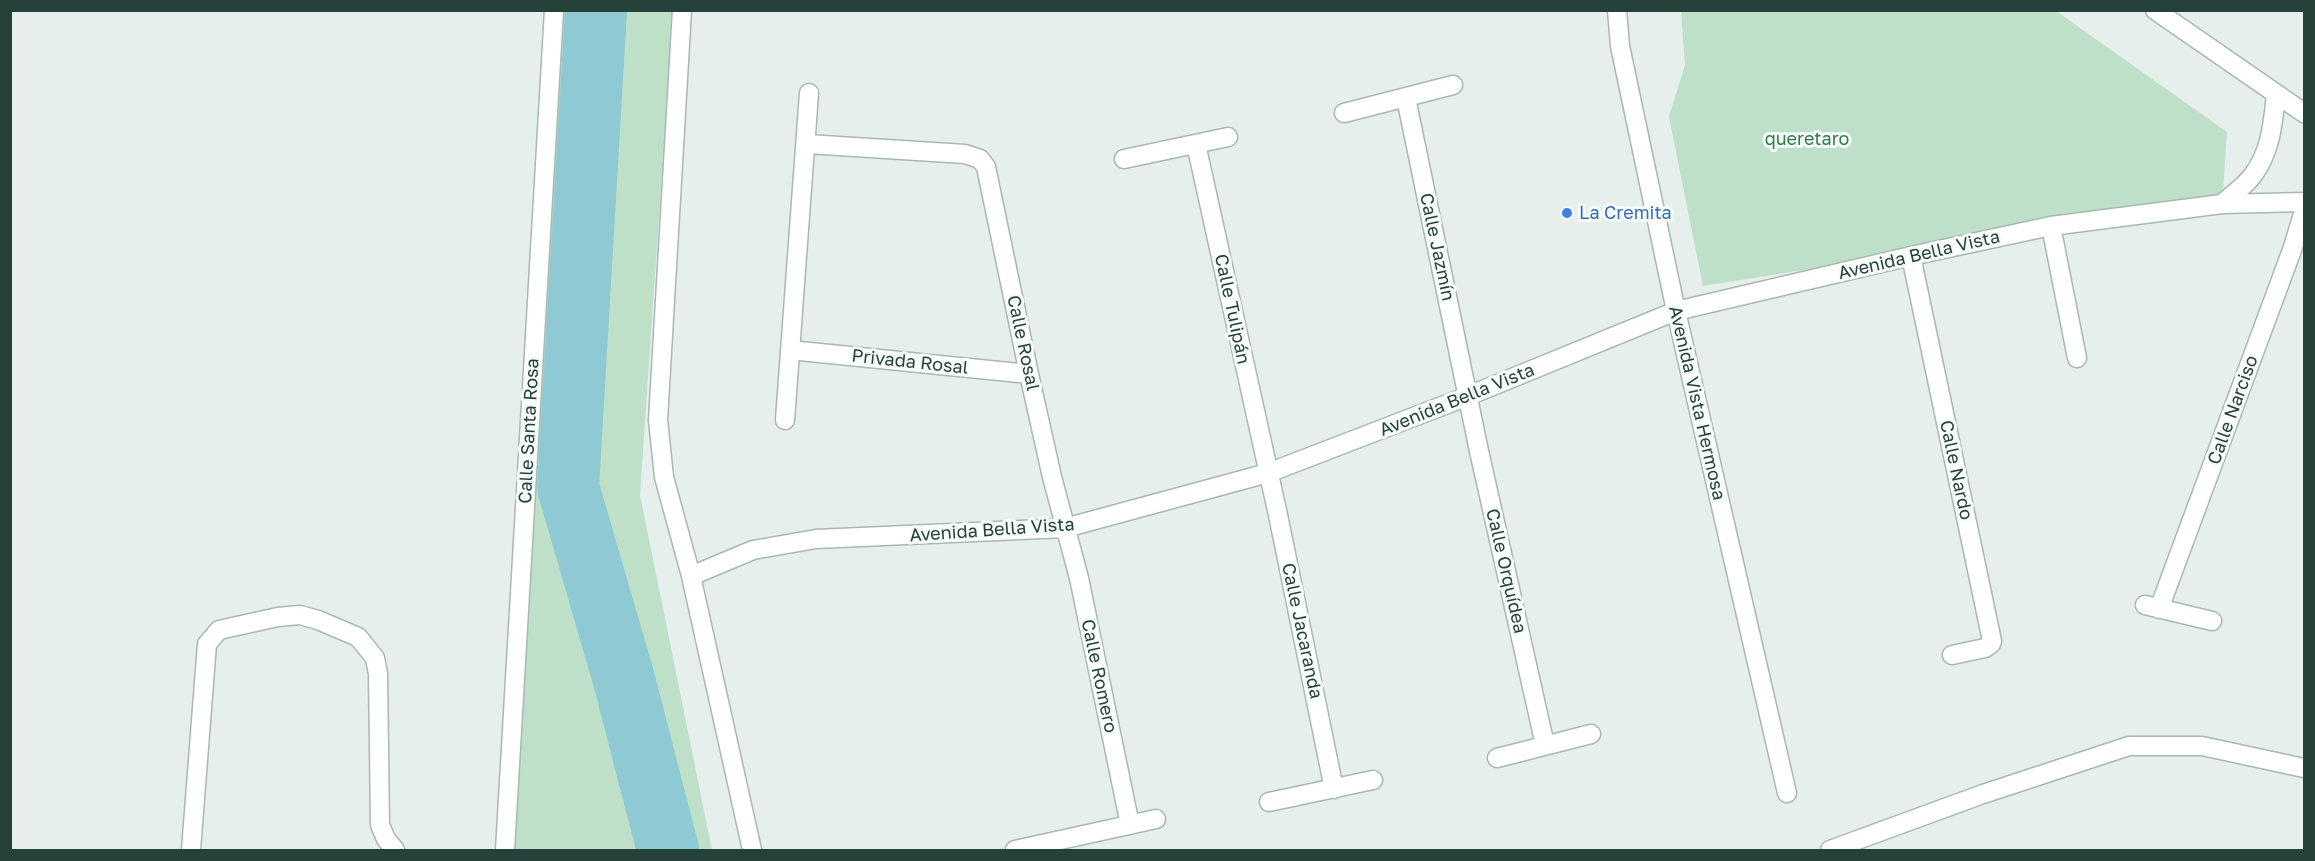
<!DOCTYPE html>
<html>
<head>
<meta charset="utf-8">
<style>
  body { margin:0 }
  #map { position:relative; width:2315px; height:861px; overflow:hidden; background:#e6efeb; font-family:"Golos Text",sans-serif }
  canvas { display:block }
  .frame { position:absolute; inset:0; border:12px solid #24423a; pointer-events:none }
</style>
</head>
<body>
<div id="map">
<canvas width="2315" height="861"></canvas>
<div class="frame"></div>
</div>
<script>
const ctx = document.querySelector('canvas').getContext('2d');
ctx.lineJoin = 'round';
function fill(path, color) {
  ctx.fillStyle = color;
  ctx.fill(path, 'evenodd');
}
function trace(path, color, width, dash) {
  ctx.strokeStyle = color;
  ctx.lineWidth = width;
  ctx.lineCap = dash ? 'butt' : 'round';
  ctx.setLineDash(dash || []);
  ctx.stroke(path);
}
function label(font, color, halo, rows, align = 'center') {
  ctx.font = font + ' "Golos Text",sans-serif';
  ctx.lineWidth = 6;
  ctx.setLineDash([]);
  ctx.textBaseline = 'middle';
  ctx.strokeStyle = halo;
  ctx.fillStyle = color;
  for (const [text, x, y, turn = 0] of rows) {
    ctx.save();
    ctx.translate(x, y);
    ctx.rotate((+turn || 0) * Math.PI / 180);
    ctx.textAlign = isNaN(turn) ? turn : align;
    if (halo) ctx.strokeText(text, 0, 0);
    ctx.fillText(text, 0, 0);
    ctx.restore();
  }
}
const green = new Path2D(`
  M554,11H673L640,495L712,850H513Z
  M1681,11H2056L2227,132L2222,204L1703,286L1669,117L1685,65Z`);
const river = new Path2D(`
  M596,10L568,487L623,676L668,850`);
const minor = new Path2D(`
  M682,10L658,420L664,477L691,576L752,850
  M1617,10L1620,46L1676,311L1787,793
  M2155,10L2304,113
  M1406,98L1479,451L1545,745
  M1344,113L1453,85
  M807,144L965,154L980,159L986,167L1029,374L1052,477L1079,578L1130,825
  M1196,144L1278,515L1334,789
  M1124,159L1228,137
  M2222,204C2232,195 2245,186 2253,175C2271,151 2273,123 2276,94
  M2051,226L2077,358
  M1911,256L1992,641L1991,644L1985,648L1952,655
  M790,350L1029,374
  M785,420L809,93
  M691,576L753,550L816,539L1065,528L1268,473L1468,396L1676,311L1911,256L2051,226L2222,204L2304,202
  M2145,605L2212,621
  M2159,609L2292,250L2304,211
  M1497,758L1591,734
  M1269,802L1373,780
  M191,850L207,644L219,630L278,617L300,615L318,620L358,637L375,658L378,674L380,825L386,839L395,850
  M505,850L554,10
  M1015,850L1156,819
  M1830,850L1983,794L2129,746H2202L2304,768`);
const markers = [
  [1567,213,6,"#3f7fe0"]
];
const parkNames = [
  ["queretaro",1807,139]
];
const shopNames = [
  ["La Cremita",1579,213]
];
const streetNames = [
  ["Calle Jazmín",1437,247,78],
  ["Avenida Bella Vista",1919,255,-13],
  ["Calle Tulipán",1232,309,78],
  ["Calle Rosal",1023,343,78],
  ["Privada Rosal",910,362,6],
  ["Avenida Bella Vista",1457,400,-22],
  ["Avenida Vista Hermosa",1697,403,77],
  ["Calle Narciso",2233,410,-70],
  ["Calle Santa Rosa",529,431,-87],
  ["Calle Nardo",1956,470,78],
  ["Avenida Bella Vista",992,530,-4],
  ["Calle Orquídea",1506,571,77],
  ["Calle Jacaranda",1302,631,78],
  ["Calle Romero",1099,676,78]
];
fill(green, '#bfe0c8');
trace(river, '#8ec9d4', 62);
trace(minor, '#a8b8b2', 21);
trace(minor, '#fff', 18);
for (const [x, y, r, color] of markers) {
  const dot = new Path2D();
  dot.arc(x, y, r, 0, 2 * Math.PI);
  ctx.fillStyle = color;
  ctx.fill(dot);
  trace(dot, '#f7fbf9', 2);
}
label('18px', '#2d7a4b', '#f7fbf9', parkNames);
label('18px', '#366cbe', '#f7fbf9', shopNames, 'left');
label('18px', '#24423a', '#f7fbf9', streetNames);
</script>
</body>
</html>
